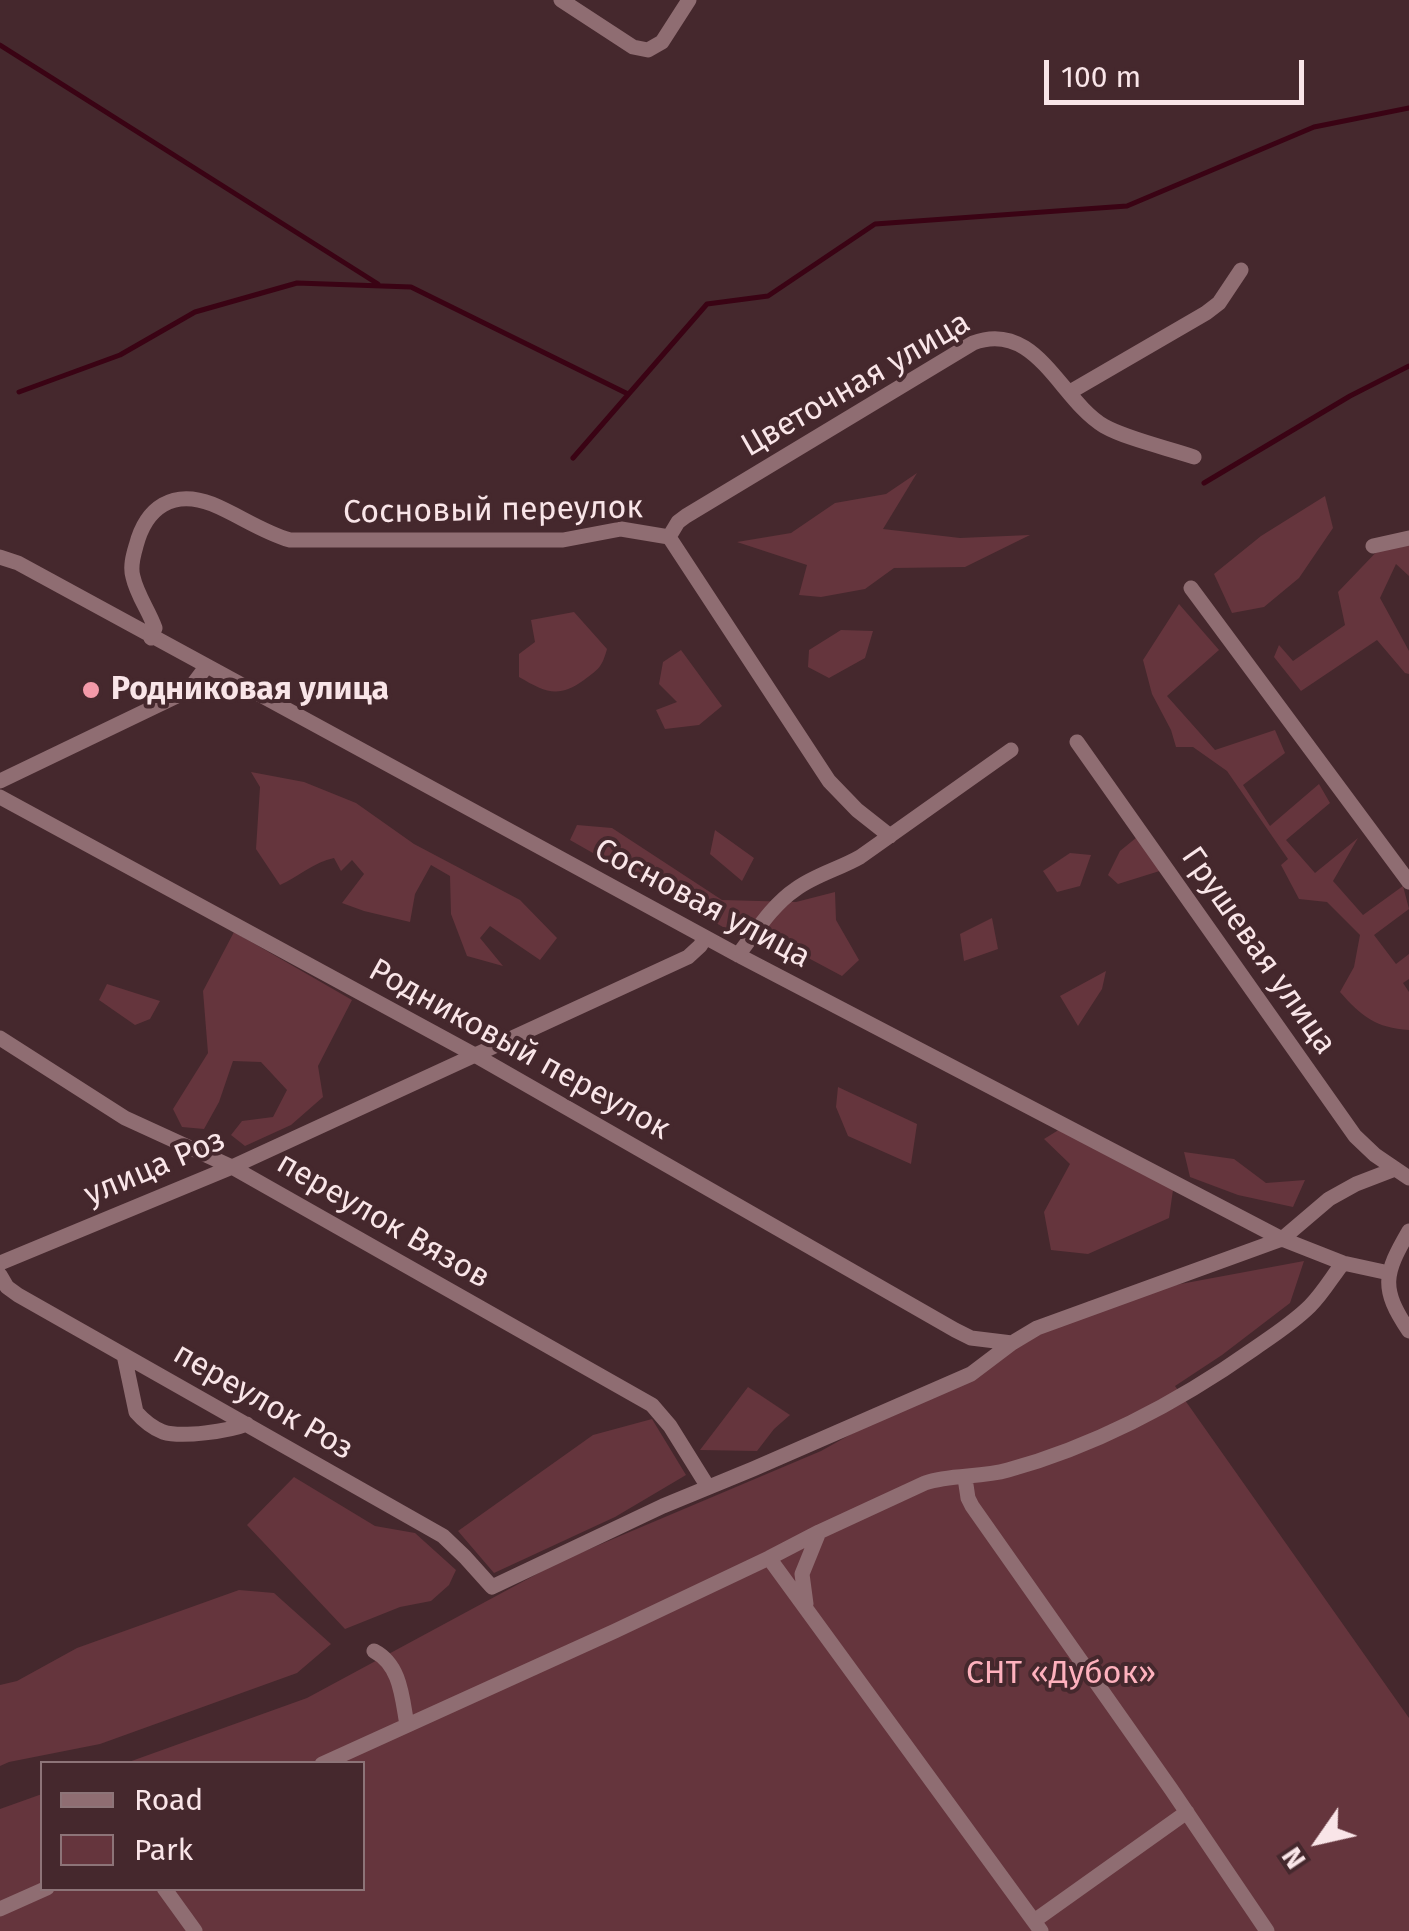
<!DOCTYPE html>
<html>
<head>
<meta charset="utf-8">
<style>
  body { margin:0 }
  #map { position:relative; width:1409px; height:1931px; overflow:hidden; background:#45282d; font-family:"Fira Sans",sans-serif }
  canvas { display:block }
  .legend { position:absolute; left:40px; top:1761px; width:325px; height:130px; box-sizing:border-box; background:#45282d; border:2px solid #8d7478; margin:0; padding:12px 18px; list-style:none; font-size:30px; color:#f9e5e8 }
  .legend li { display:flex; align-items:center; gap:20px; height:50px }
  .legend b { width:50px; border:2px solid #8d7478 }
  .north { position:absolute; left:1269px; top:1791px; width:100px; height:100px; -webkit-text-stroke:8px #45282d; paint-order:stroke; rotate:236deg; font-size:28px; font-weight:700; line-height:40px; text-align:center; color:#f9e5e8 }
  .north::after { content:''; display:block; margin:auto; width:35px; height:45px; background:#f9e5e8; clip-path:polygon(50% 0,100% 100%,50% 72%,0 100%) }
  .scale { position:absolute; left:1044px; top:60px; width:260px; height:45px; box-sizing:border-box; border:5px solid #f9e5e8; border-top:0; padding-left:12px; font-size:30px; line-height:35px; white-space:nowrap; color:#f9e5e8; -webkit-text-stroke:8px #45282d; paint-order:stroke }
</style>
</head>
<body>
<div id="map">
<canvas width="1409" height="1931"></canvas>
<ul class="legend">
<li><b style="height:12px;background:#8f6d72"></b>Road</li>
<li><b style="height:28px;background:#65353d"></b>Park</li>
</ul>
<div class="north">N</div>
<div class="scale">100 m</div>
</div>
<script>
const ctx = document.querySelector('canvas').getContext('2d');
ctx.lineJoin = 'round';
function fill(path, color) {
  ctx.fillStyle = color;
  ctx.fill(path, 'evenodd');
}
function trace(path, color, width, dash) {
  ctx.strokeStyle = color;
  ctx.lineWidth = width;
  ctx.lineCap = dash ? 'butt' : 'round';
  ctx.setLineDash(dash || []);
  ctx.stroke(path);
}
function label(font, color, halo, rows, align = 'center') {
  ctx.font = font + ' "Fira Sans",sans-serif';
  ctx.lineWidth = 8;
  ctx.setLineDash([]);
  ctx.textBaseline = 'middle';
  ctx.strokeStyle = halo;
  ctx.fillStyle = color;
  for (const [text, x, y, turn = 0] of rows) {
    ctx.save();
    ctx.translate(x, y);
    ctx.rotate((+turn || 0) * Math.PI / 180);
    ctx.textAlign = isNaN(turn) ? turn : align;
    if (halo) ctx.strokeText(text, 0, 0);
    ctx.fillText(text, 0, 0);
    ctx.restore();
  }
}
const green = new Path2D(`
  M917,473L883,529L960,538L1030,535L965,567L894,568L865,589L821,597L799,595L807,565L737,542L791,533L835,503L886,494Z
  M1325,496L1333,528L1299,578L1264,607L1232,613L1214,574L1261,536Z
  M1409,538V576L1396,564L1380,598L1409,651V674L1405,673L1377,640L1301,691L1274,657L1279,645L1293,661L1345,625L1338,592L1384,544Z
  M1179,604L1219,650L1167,696L1215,750L1275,730L1285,753L1243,785L1270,826L1319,784L1330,803L1286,840L1315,873L1358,838L1333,881L1363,915L1403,886L1409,909L1374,935L1396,964L1409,954V979L1403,983L1409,992V1030C1376,1028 1361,1016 1340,992L1354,967L1360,935L1327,902L1299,899L1281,865L1288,859L1227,771L1193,747H1176L1171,730L1152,694L1143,660Z
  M574,612L607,649C602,667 599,669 584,680C558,699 545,692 519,677V654L535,642L531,620Z
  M841,630L873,631L865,658L829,678L808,667L809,650Z
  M681,650L722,706L699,725L665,729L656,710L677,702L659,684L663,662Z
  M251,772L304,782L356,803L414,844L520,900L557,938L540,960L490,926L480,938L503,966L467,956L451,914L450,876L431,865L415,894L410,922L364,911L342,903L364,874L352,860L341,871L334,858C314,862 298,877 280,885L256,849L260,787Z
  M577,825L612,828L722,900L796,902L835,892L836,920L859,960L842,976L784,945L730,931L570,840Z
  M715,830L754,858L742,881L710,854Z
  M1142,833L1166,869L1118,884L1108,875L1120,851Z
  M1070,853L1091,855L1080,886L1057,892L1043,871Z
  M992,918L998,949L964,961L960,934Z
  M234,932L352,1000L318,1066L323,1097L291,1125L245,1146L231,1135L242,1121L273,1117L287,1090L261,1062L233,1061L219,1102L204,1129L182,1127L173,1109L208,1053L203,991Z
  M1106,971L1102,989L1078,1026L1060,996Z
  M107,984L160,1001L150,1019L135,1025L99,1000Z
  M838,1087L917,1124L911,1164L848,1136L836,1107Z
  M1065,1126L1174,1183L1169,1218L1088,1254L1051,1250L1044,1212L1070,1164L1044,1139Z
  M1184,1152L1234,1159L1266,1183L1305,1180L1293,1207L1238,1195L1190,1177Z
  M1304,1261L1290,1303L1222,1355L1175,1386L1409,1718V1931H0V1809L42,1794V1888H362V1764L126,1763L307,1698L561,1561L821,1451L1089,1301Z
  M748,1387L790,1415L774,1429L757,1451L700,1450Z
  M652,1419L686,1475L615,1517L494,1573L458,1531L593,1435Z
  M294,1477L375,1526L415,1533L456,1570L449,1585L431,1601L400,1607L345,1629L247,1525Z
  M239,1590L274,1593L331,1644L297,1673L100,1744L9,1762L0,1766V1685L17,1681L77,1648Z`);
const stream = new Path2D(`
  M0,45L378,284
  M19,392L120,355L195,312L297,283L411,287L628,394
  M573,458L707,304L768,296L875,224L1127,206L1314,127L1409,108
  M1204,483L1350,396L1409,366`);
const minor = new Path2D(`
  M561,0L633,47L648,50L662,42L689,0
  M1070,392L1206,313L1219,303L1241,270
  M669,537L678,522L686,516L973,343C1036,319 1060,400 1104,426C1127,439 1168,448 1194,457
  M1373,546L1409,538
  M0,557L18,563L738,955L1282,1239L1343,1263L1389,1273
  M1191,588L1409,882
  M151,638L155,628C149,611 137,595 133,577C130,567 133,556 136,546C146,507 173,489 212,504C239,515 262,532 290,540H563L621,529L669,537L829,781L857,810L890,836
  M1077,742L1355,1136L1375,1155L1409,1178
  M0,781L179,695L191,687L206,667
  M0,797L473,1054L955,1330L971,1338L1012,1343
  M738,955C755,933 772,905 796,889C815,875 839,869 860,857L1011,750
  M0,1038L125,1118L232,1167L652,1405L670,1426L708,1487
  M1409,1231C1384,1274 1380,1288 1409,1331
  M0,1263L232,1167L688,957L700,946L705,938
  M0,1275L7,1287L18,1295L443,1536L465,1557L492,1587L663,1506L753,1469L971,1374L1012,1343L1037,1328L1282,1239L1329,1199L1356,1184L1395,1169
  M124,1355L136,1412C143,1420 153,1428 163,1432C182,1438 229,1431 247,1424
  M965,1478L968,1498L972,1506L1171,1789L1267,1931
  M769,1558L1041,1931
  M806,1604L802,1574L819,1532
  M374,1651C401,1665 402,1698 407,1725
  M322,1764L615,1631L769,1558L819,1532L925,1483C951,1474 980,1478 1008,1470C1098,1445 1180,1401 1255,1348C1274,1335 1294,1322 1310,1306C1323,1293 1332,1277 1343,1263
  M164,1888L195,1931
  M0,1909L47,1888
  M1034,1921L1187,1812`);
const markers = [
  [91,690,10,"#f39aa9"]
];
const streetNames = [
  ["Цветочная улица",856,385,-30],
  ["Сосновый переулок",493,511,-1],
  ["Сосновая улица",702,904,28],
  ["Грушевая улица",1258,951,55],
  ["Родниковый переулок",519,1050,29],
  ["улица Роз",155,1168,-23],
  ["переулок Вязов",383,1221,30],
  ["переулок Роз",263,1402,30]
];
const poiNames = [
  ["Родниковая улица",111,690]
];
const parkNames = [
  ["СНТ «Дубок»",1061,1674]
];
fill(green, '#65353d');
trace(stream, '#3a0314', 5);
trace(minor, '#8f6d72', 15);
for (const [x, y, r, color] of markers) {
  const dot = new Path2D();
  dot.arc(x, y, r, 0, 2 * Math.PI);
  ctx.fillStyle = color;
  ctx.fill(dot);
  trace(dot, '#45282d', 4);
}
label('32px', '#f9e5e8', '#45282d', streetNames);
label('bold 32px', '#f9e5e8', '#45282d', poiNames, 'left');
label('32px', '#feb1bd', '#45282d', parkNames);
</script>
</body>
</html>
